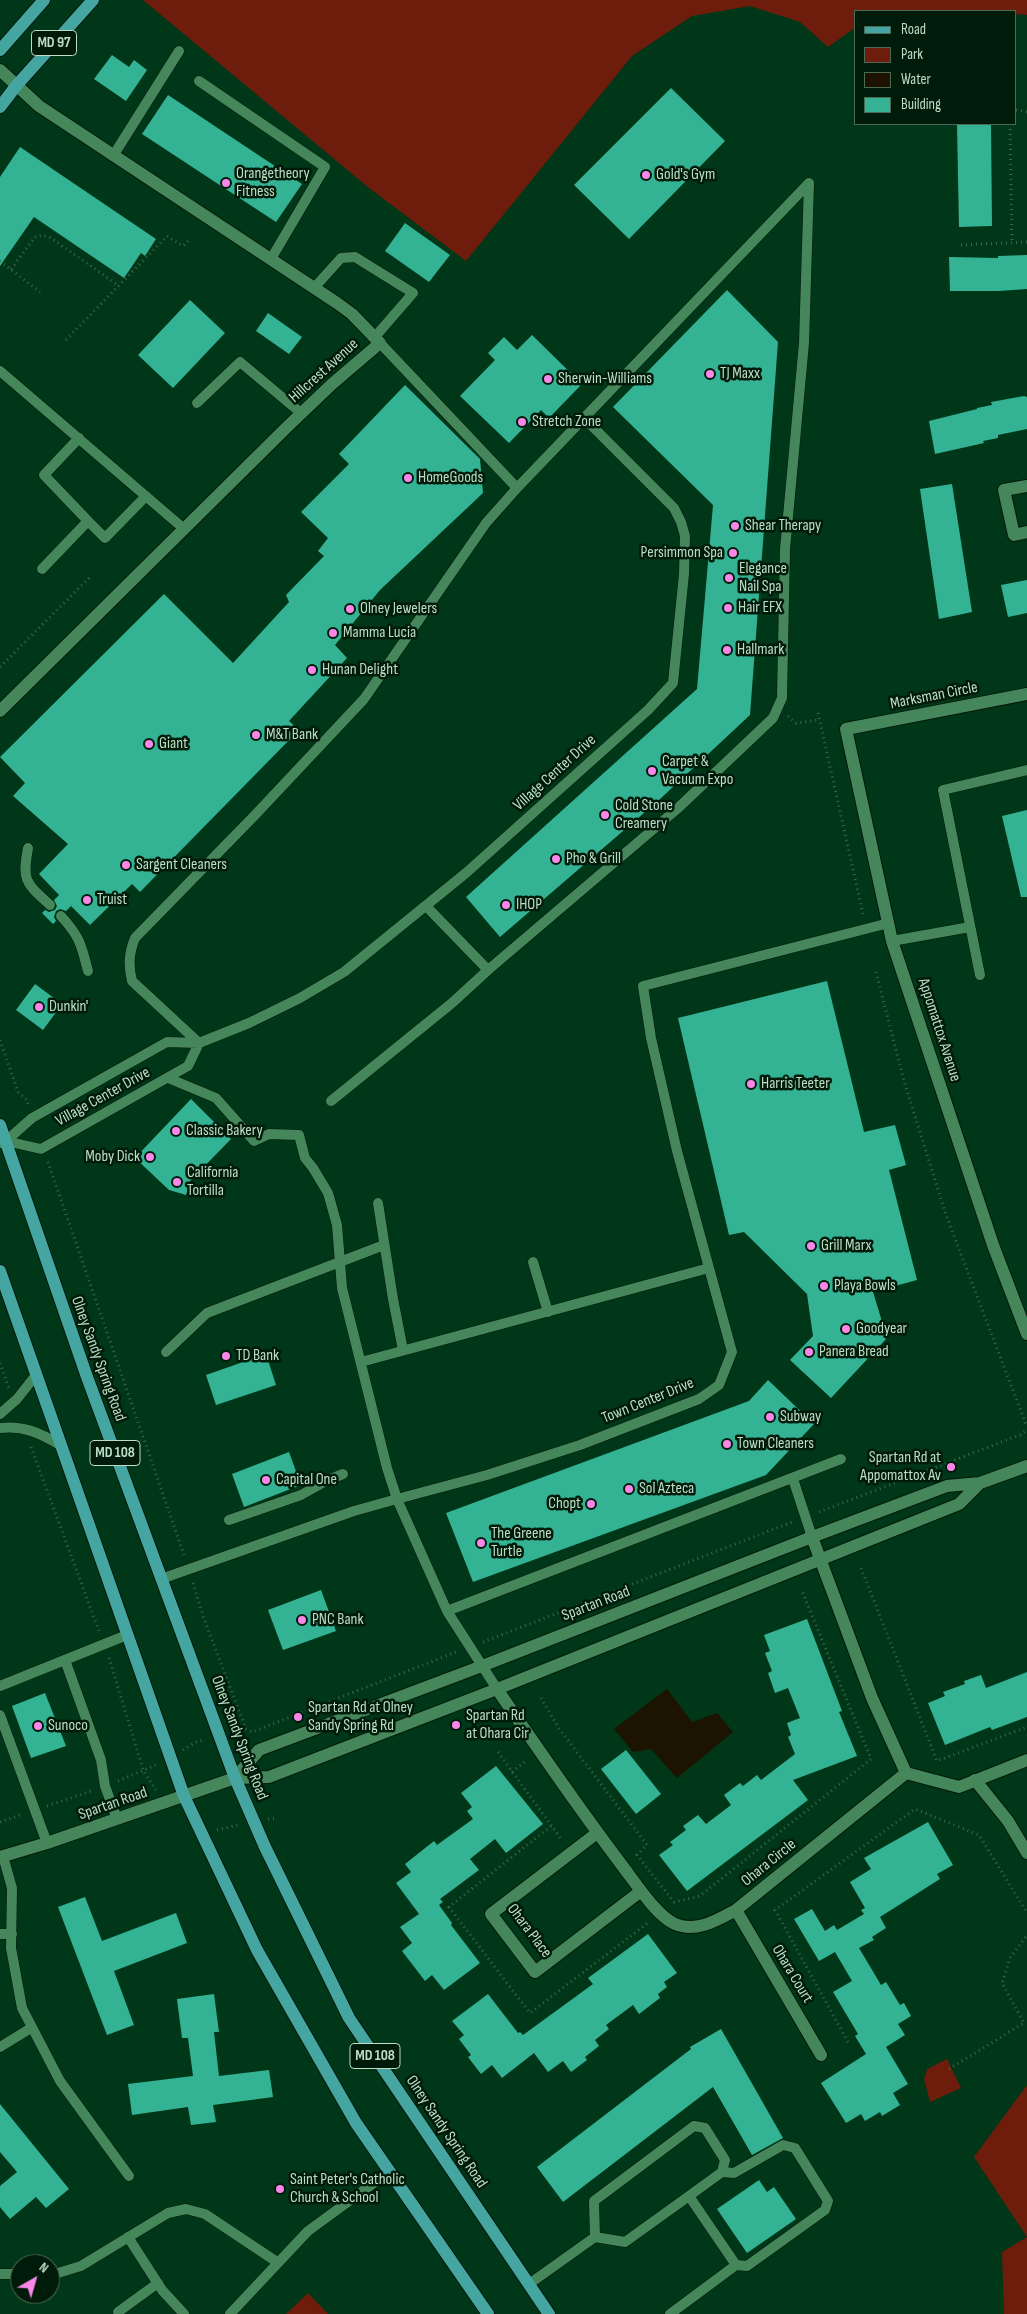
<!DOCTYPE html>
<html>
<head>
<meta charset="utf-8">
<style>
  body { margin:0 }
  #map { position:relative; width:1027px; height:2314px; overflow:hidden; background:#003718; font-family:"Sofia Sans Condensed",sans-serif }
  canvas { display:block }
  .legend { position:absolute; left:854px; top:10px; width:162px; height:115px; box-sizing:border-box; background:#011b0a; border:1px solid #4c6955; margin:0; padding:6px 9px; list-style:none; font-size:15px; color:#bddec5 }
  .legend li { display:flex; align-items:center; gap:10px; height:25px }
  .legend b { width:25px; border:1px solid #4c6955 }
  .north { position:absolute; left:10px; top:2254px; width:50px; height:50px; box-sizing:border-box; background:#011b0a; border:1px solid #4c6955; border-radius:50%; rotate:38deg; font-size:14px; font-weight:700; line-height:20px; text-align:center; color:#bddec5 }
  .north::after { content:''; display:block; margin:auto; width:18px; height:22px; background:#f987e9; clip-path:polygon(50% 0,100% 100%,50% 72%,0 100%) }
</style>
</head>
<body>
<div id="map">
<canvas width="1027" height="2314"></canvas>
<ul class="legend">
<li><b style="height:6px;background:#45a6a1"></b>Road</li>
<li><b style="height:14px;background:#6e1c0c"></b>Park</li>
<li><b style="height:14px;background:#1c1300"></b>Water</li>
<li><b style="height:14px;background:#33b394"></b>Building</li>
</ul>
<div class="north">N</div>
</div>
<script>
const ctx = document.querySelector('canvas').getContext('2d');
ctx.lineJoin = 'round';
function fill(path, color) {
  ctx.fillStyle = color;
  ctx.fill(path, 'evenodd');
}
function trace(path, color, width, dash) {
  ctx.strokeStyle = color;
  ctx.lineWidth = width;
  ctx.lineCap = dash ? 'butt' : 'round';
  ctx.setLineDash(dash || []);
  ctx.stroke(path);
}
function label(font, color, halo, rows, align = 'center') {
  ctx.font = font + ' "Sofia Sans Condensed",sans-serif';
  ctx.lineWidth = 5;
  ctx.setLineDash([]);
  ctx.textBaseline = 'middle';
  ctx.strokeStyle = halo;
  ctx.fillStyle = color;
  for (const [text, x, y, turn = 0] of rows) {
    ctx.save();
    ctx.translate(x, y);
    ctx.rotate((+turn || 0) * Math.PI / 180);
    ctx.textAlign = isNaN(turn) ? turn : align;
    if (halo) ctx.strokeText(text, 0, 0);
    ctx.fillText(text, 0, 0);
    ctx.restore();
  }
}
const green = new Path2D(`
  M143,0H1027V15L1016,14V11L975,10L856,11V27L828,47L800,22L750,6L692,16L632,56L466,261L369,188Z
  M947,2059L961,2088L930,2102L924,2079L927,2069Z
  M1027,2085V2237L974,2157Z
  M1027,2237V2314H1004L1002,2252Z
  M308,2293L328,2314H286Z`);
const water = new Path2D(`
  M667,1689L692,1722L717,1713L733,1732L677,1778L651,1749L633,1752L614,1729Z`);
const building = new Path2D(`
  M112,55L129,67L134,60L147,70L126,101L94,79Z
  M671,88L725,141L629,239L574,185Z
  M168,95L302,184L276,222L142,134Z
  M957,124H991L992,226L959,227Z
  M20,147L156,239L145,256L141,253L124,278L34,217L0,266V177Z
  M405,223L450,255L429,282L385,251Z
  M1027,255V289L999,291H950L949,257L998,258V256Z
  M727,290L778,342L750,715L659,800L500,937L466,897L697,689L713,505L613,407Z
  M190,300L225,333L173,388L138,355Z
  M268,313L302,337L289,354L256,331Z
  M532,335L582,384L549,418L541,410L509,443L460,396L495,360L488,353L504,337L517,350Z
  M405,385L480,459L483,493L380,590L335,645L347,658L289,721L299,730L140,892L132,884L90,925L71,906L66,911L60,909L56,911L54,917L56,921L53,924L42,913L45,910L49,912L55,910L57,906L54,900L59,895L39,874L68,844L13,796L25,783L0,757L164,594L233,663L289,602L286,595L324,556L318,551L328,538L301,512L349,464L339,454Z
  M1024,396L1027,397V429L998,435V438L983,441L984,443L935,454L929,421L977,409V408L992,405L991,402Z
  M952,484L972,612L939,619L920,489Z
  M1027,580V613L1008,617L1001,585Z
  M1027,810V897H1021L1002,816Z
  M827,981L864,1132L895,1125L906,1165L889,1170L917,1280L873,1292L887,1338L831,1398L790,1360L813,1336L807,1294L744,1232L729,1235L678,1018Z
  M35,984L62,1004L43,1030L16,1010Z
  M191,1099L231,1139L190,1181L186,1195L169,1190L135,1158Z
  M266,1354L276,1385L216,1405L206,1375Z
  M768,1380L814,1424L766,1475L473,1582L446,1513L749,1401Z
  M289,1452L301,1485L244,1507L232,1474Z
  M321,1590L336,1631L283,1650L268,1610Z
  M807,1619L842,1711L839,1712L857,1756L793,1780L808,1800L687,1891L659,1855L673,1845L670,1842L686,1830L683,1826L698,1815L706,1824L731,1805L724,1795L740,1783L743,1786L757,1775L761,1780L795,1754L788,1737L791,1735L787,1723L800,1718L788,1688L775,1693L768,1673L772,1671L765,1653L770,1651L764,1635Z
  M1027,1672V1717L992,1730L990,1727L945,1745L928,1703L945,1696L943,1692L965,1684L964,1681L981,1675L986,1688Z
  M45,1693L66,1746L31,1758L12,1706Z
  M626,1750L661,1794L636,1814L601,1769Z
  M496,1766L543,1824L506,1853L495,1839L470,1859L479,1870L440,1899L443,1902L439,1905L452,1923L451,1925L480,1963L444,1990L432,1975L425,1981L402,1951L412,1943L400,1927L419,1914L396,1883L411,1872L405,1864L434,1841L437,1845L473,1819L467,1811L472,1807L461,1793Z
  M928,1822L953,1865L937,1874L940,1879L880,1917L886,1928L872,1937L874,1940L859,1948L881,1985L886,1982L900,2005L904,2003L911,2016L898,2024L905,2035L886,2047L908,2084L893,2093L900,2105L882,2116L880,2112L865,2121L861,2114L846,2123L821,2083L866,2054L855,2036L858,2034L833,1992L852,1981L835,1952L819,1961L794,1919L812,1909L825,1931L834,1925L837,1930L864,1914L861,1910L865,1908L850,1882L871,1869L864,1858Z
  M85,1897L102,1941L176,1913L187,1943L114,1971L134,2025L107,2035L58,1907Z
  M648,1934L677,1973L664,1982L667,1987L658,1994L660,1998L639,2014L633,2005L606,2025L609,2029L595,2040L599,2046L585,2057L587,2060L571,2072L563,2061L548,2072L534,2053L502,2078L492,2065L481,2074L468,2057L471,2055L459,2039L464,2035L452,2021L488,1994L518,2033L520,2032L523,2035L593,1984L588,1978Z
  M214,1994L219,2032H214L219,2076L269,2070L273,2097L213,2105L216,2122L191,2125L188,2107L132,2115L128,2084L193,2076L188,2038H182L177,1999Z
  M721,2029L783,2138L752,2155L713,2087L563,2202L537,2167L691,2049L690,2047Z
  M0,2104L69,2189L46,2208L36,2197L10,2219L0,2207V2186L17,2172L0,2152Z
  M759,2180L767,2192L774,2187L796,2219L747,2253L717,2209Z`);
const path = new Path2D(`
  M1016,110L1027,112
  M1010,124L1012,243
  M961,245L1027,242
  M0,261L40,292
  M11,269L35,237L42,235L51,238L119,286
  M66,340L167,236L183,246L189,240
  M0,667L90,577
  M818,713L863,914
  M788,716L796,723L819,720
  M876,972L904,1081L946,1215L1027,1427
  M0,1040L18,1092L27,1100L28,1104
  M48,1162L184,1555
  M0,1363L9,1388
  M31,1447L99,1631
  M819,1512L1020,1435L1027,1430
  M861,1568L937,1761L1027,1727
  M193,1583L203,1616L246,1729L252,1732L456,1652
  M483,1642L792,1522
  M109,1658L144,1772L156,1790
  M541,1698L558,1727L647,1845L637,1855L674,1902L700,1896L871,1759L802,1591
  M235,1732L246,1729
  M183,1750L198,1741L205,1740
  M498,1752L561,1839
  M512,1772L527,1760
  M118,1781L156,1765
  M47,1806L91,1791
  M268,1819L278,1818
  M0,1822L23,1814
  M551,1826L449,1907L530,2013L649,1922
  M217,1830L238,1825
  M848,2042L775,1910L915,1809L979,1835L1027,1913
  M949,2069L1024,2023L1002,1983L1010,1958L1027,1935`);
const lane = new Path2D(`
  M199,81L325,167L271,259
  M113,156L179,51
  M314,288L341,258L355,257L413,293L374,338
  M380,343L517,488
  M0,371L183,528
  M197,403L240,362L301,413
  M79,438L44,475L88,521
  M42,569L88,521L105,538L146,496
  M28,848C22,881 25,882 50,905
  M61,916C80,937 81,944 88,971
  M892,941L970,927
  M488,970L677,809L773,718L782,698L785,549L804,343L809,183
  M980,975L943,790L1027,770
  M199,1043L132,981C128,965 129,953 135,938L256,814L364,699L486,523L517,488L809,183
  M331,1101L452,1003L488,970L426,906
  M6,1141L41,1149L188,1066L199,1043
  M0,1143L6,1141L32,1118L167,1042L199,1043L249,1023L300,998L344,972L466,873L648,710L673,683L684,574L685,536L681,522L674,508L585,419
  M378,1203L393,1299L403,1350
  M533,1262L548,1312
  M166,1352L207,1313L384,1245
  M361,1362L709,1268
  M0,1414L17,1399L36,1375
  M0,1428C23,1425 40,1433 60,1445
  M793,1479L812,1537
  M229,1520L301,1495L328,1480L343,1474
  M161,1579L354,1511L397,1499L387,1468L342,1288L337,1225L328,1193L313,1168L305,1158L299,1135L269,1134L254,1141L216,1098L168,1078
  M447,1611L841,1459
  M65,1660L101,1760L105,1786L117,1819
  M0,1686L127,1635
  M497,1689L447,1611L397,1499L487,1475L580,1445L699,1399L719,1385L732,1352L677,1151L651,1038L643,986L889,923
  M0,1715L47,1843
  M3,1856L12,1888L11,1948L22,2008L60,2081L129,2176
  M0,1934H12
  M0,2047L31,2028
  M722,2172L734,2173L783,2145L795,2148L828,2201L825,2210L747,2266L736,2265
  M128,2237L162,2290L184,2314
  M595,2237L625,2242L689,2196
  M0,2274H20
  M50,2274L58,2273L81,2266L168,2213L186,2209L205,2214L277,2262
  M529,2284L595,2237L594,2201L694,2126L705,2128L725,2160L722,2172L689,2196L736,2265L670,2314
  M118,2312L158,2283
  M230,2314L308,2231L389,2172`);
const street = new Path2D(`
  M0,70L39,106L337,303L352,314L380,343L332,384L288,426L0,711
  M1027,486L1004,490L1014,535L1027,532
  M1027,694L846,729L892,941L993,1245L1027,1334
  M497,1689C538,1749 580,1810 624,1868C636,1884 657,1916 675,1924C697,1933 717,1920 736,1910L906,1773L872,1698L812,1537
  M906,1773L959,1787L1027,1760
  M975,1780L1008,1821L1027,1853
  M597,1833L491,1914L535,1972L641,1891
  M736,1910L821,2055`);
const secondary = new Path2D(`
  M235,1778L259,1750L482,1666L812,1537L947,1486L980,1483L1027,1466
  M0,1857L47,1843L235,1778L269,1777L497,1689L959,1504L980,1483`);
const primary = new Path2D(`
  M0,50L44,0
  M0,107L16,86L93,0
  M0,1125L87,1377L235,1778L265,1847L349,2018L549,2314
  M0,1271L184,1796L257,1950L356,2123L488,2314`);
const markers = [
  [646,175,5,"#f987e9"],
  [226,183,5,"#f987e9"],
  [710,374,5,"#f987e9"],
  [548,379,5,"#f987e9"],
  [522,422,5,"#f987e9"],
  [408,478,5,"#f987e9"],
  [735,526,5,"#f987e9"],
  [733,553,5,"#f987e9"],
  [729,578,5,"#f987e9"],
  [728,608,5,"#f987e9"],
  [350,609,5,"#f987e9"],
  [333,633,5,"#f987e9"],
  [727,650,5,"#f987e9"],
  [312,670,5,"#f987e9"],
  [256,735,5,"#f987e9"],
  [149,744,5,"#f987e9"],
  [652,771,5,"#f987e9"],
  [605,815,5,"#f987e9"],
  [556,859,5,"#f987e9"],
  [126,865,5,"#f987e9"],
  [87,900,5,"#f987e9"],
  [506,905,5,"#f987e9"],
  [39,1007,5,"#f987e9"],
  [751,1084,5,"#f987e9"],
  [176,1131,5,"#f987e9"],
  [150,1157,5,"#f987e9"],
  [177,1182,5,"#f987e9"],
  [811,1246,5,"#f987e9"],
  [824,1286,5,"#f987e9"],
  [846,1329,5,"#f987e9"],
  [809,1352,5,"#f987e9"],
  [226,1356,5,"#f987e9"],
  [770,1417,5,"#f987e9"],
  [727,1444,5,"#f987e9"],
  [951,1467,5,"#f987e9"],
  [266,1480,5,"#f987e9"],
  [629,1489,5,"#f987e9"],
  [591,1504,5,"#f987e9"],
  [481,1543,5,"#f987e9"],
  [302,1620,5,"#f987e9"],
  [298,1717,5,"#f987e9"],
  [456,1725,5,"#f987e9"],
  [38,1726,5,"#f987e9"],
  [280,2189,5,"#f987e9"]
];
const shields = [
  [54,43,45],
  [115,1453,50],
  [375,2056,50]
];
const shieldNames = [
  ["MD 97",54,43],
  ["MD 108",115,1453],
  ["MD 108",375,2056]
];
const poiNames = [
  ["Orangetheory",236,174],
  ["Fitness",236,192],
  ["Gold's Gym",656,175],
  ["TJ Maxx",720,374],
  ["Sherwin-Williams",558,379],
  ["Stretch Zone",532,422],
  ["HomeGoods",418,478],
  ["Shear Therapy",745,526],
  ["Persimmon Spa",723,553,"right"],
  ["Elegance",739,569],
  ["Nail Spa",739,587],
  ["Hair EFX",738,608],
  ["Olney Jewelers",360,609],
  ["Mamma Lucia",343,633],
  ["Hallmark",737,650],
  ["Hunan Delight",322,670],
  ["M&T Bank",266,735],
  ["Giant",159,744],
  ["Carpet &",662,762],
  ["Vacuum Expo",662,780],
  ["Cold Stone",615,806],
  ["Creamery",615,824],
  ["Pho & Grill",566,859],
  ["Sargent Cleaners",136,865],
  ["Truist",97,900],
  ["IHOP",516,905],
  ["Dunkin'",49,1007],
  ["Harris Teeter",761,1084],
  ["Classic Bakery",186,1131],
  ["Moby Dick",140,1157,"right"],
  ["California",187,1173],
  ["Tortilla",187,1191],
  ["Grill Marx",821,1246],
  ["Playa Bowls",834,1286],
  ["Goodyear",856,1329],
  ["Panera Bread",819,1352],
  ["TD Bank",236,1356],
  ["Subway",780,1417],
  ["Town Cleaners",737,1444],
  ["Spartan Rd at",941,1458,"right"],
  ["Appomattox Av",941,1476,"right"],
  ["Capital One",276,1480],
  ["Sol Azteca",639,1489],
  ["Chopt",581,1504,"right"],
  ["The Greene",491,1534],
  ["Turtle",491,1552],
  ["PNC Bank",312,1620],
  ["Spartan Rd at Olney",308,1708],
  ["Sandy Spring Rd",308,1726],
  ["Spartan Rd",466,1716],
  ["at Ohara Cir",466,1734],
  ["Sunoco",48,1726],
  ["Saint Peter's Catholic",290,2180],
  ["Church & School",290,2198]
];
const streetNames = [
  ["Hillcrest Avenue",324,371,-42],
  ["Marksman Circle",934,696,-11],
  ["Village Center Drive",555,773,-42],
  ["Appomattox Avenue",939,1030,72],
  ["Village Center Drive",103,1097,-29],
  ["Olney Sandy Spring Road",98,1359,70],
  ["Town Center Drive",648,1401,-22],
  ["Spartan Road",596,1604,-21],
  ["Olney Sandy Spring Road",239,1738,69],
  ["Spartan Road",113,1804,-19],
  ["Ohara Circle",769,1863,-39],
  ["Ohara Place",529,1931,53],
  ["Ohara Court",792,1974,59],
  ["Olney Sandy Spring Road",446,2132,56]
];
fill(green, '#6e1c0c');
fill(water, '#1c1300');
fill(building, '#33b394');
trace(lane, '#051a0c', 11);
trace(street, '#051a0c', 14);
trace(secondary, '#051a0c', 14);
trace(primary, '#051a0c', 14);
trace(path, '#39694c', 3, [1, 4]);
trace(lane, '#45875a', 10);
trace(street, '#45875a', 12);
trace(secondary, '#45875a', 12);
trace(primary, '#45a6a1', 12);
for (const [x, y, r, color] of markers) {
  const dot = new Path2D();
  dot.arc(x, y, r, 0, 2 * Math.PI);
  ctx.fillStyle = color;
  ctx.fill(dot);
  trace(dot, '#011b0a', 2);
}
for (const [x, y, w] of shields) {
  const box = new Path2D();
  box.roundRect(x - w / 2, y - 12.5, w, 25, 4);
  ctx.fillStyle = '#011b0a';
  ctx.fill(box);
  trace(box, '#bddec5', 1);
}
label('bold 15px', '#bddec5', null, shieldNames);
label('16px', '#bddec5', '#011b0a', poiNames, 'left');
label('16px', '#bddec5', '#011b0a', streetNames);
</script>
</body>
</html>
